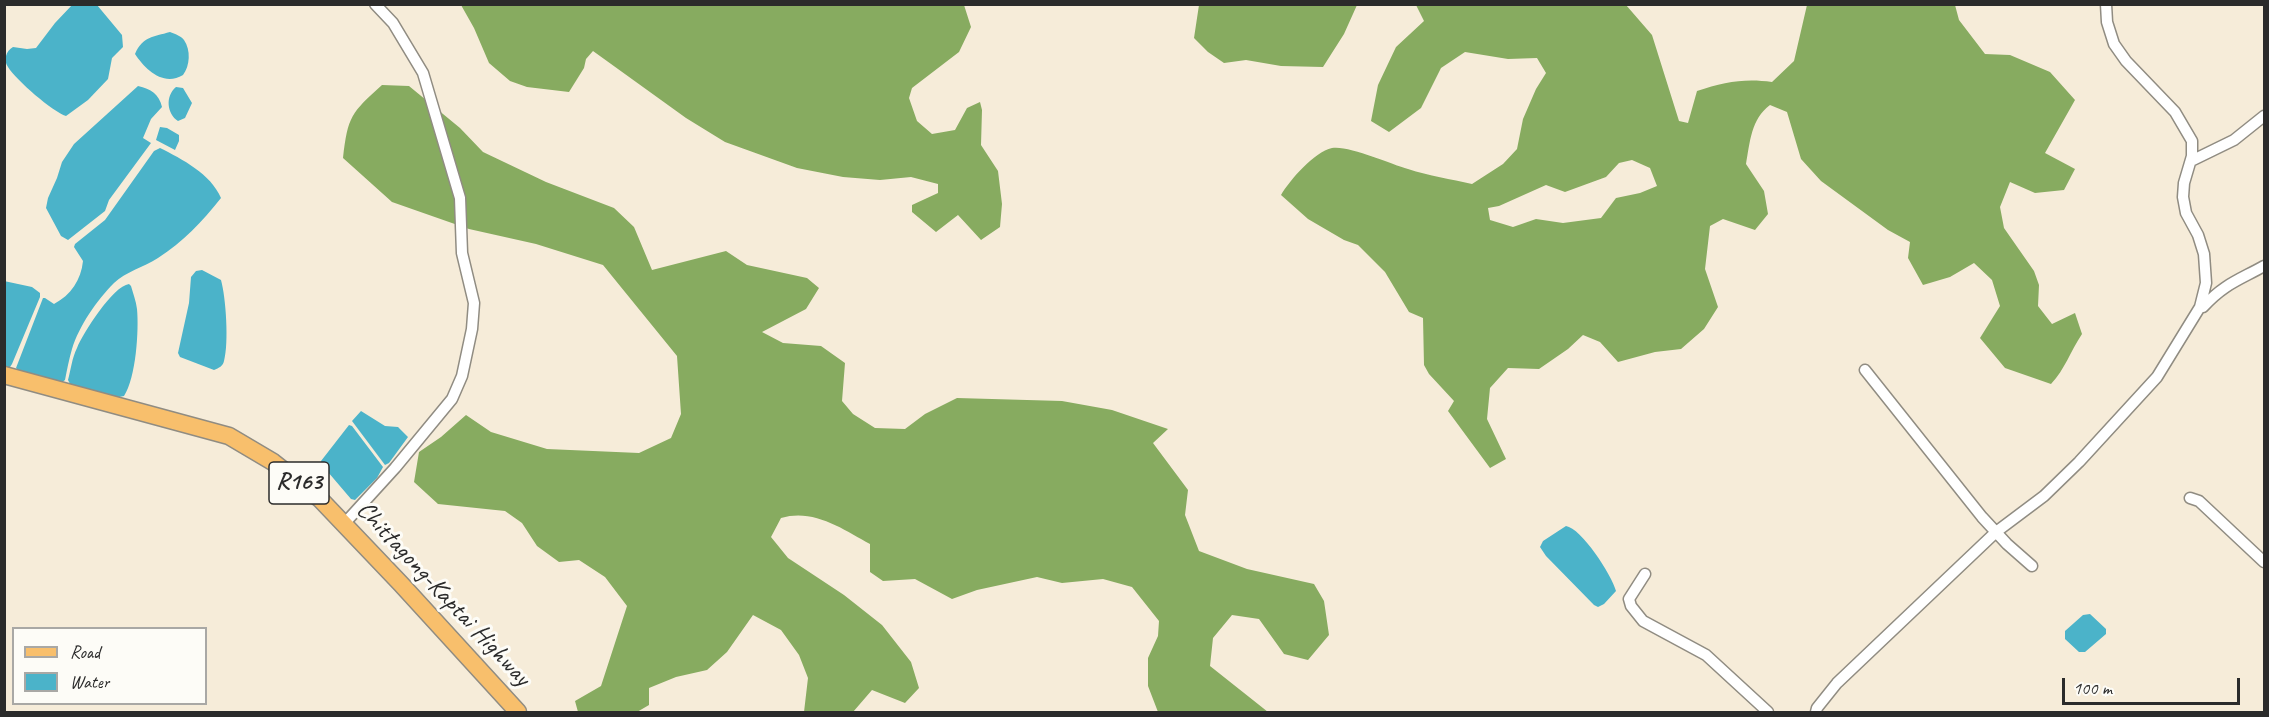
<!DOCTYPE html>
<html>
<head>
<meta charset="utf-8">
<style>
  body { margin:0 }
  #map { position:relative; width:2269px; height:717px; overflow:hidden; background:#f6ecd9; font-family:Caveat,sans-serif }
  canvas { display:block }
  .frame { position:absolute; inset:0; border:6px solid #2b2b2b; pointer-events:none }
  .legend { position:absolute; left:12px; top:627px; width:195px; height:78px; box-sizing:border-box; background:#fdfcf7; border:2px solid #a9a8a5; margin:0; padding:8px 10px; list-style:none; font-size:18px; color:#2b2b2b }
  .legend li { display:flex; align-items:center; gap:12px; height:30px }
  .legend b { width:30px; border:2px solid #a9a8a5 }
  .scale { position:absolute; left:2062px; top:678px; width:178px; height:27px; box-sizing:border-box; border:3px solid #2b2b2b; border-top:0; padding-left:8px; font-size:18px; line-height:21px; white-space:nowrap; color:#2b2b2b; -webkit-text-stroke:4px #fdfcf7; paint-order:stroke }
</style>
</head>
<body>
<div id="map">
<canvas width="2269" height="717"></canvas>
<div class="frame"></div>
<ul class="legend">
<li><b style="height:8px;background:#f8bf6c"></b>Road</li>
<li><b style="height:16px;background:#4bb3c9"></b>Water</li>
</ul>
<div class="scale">100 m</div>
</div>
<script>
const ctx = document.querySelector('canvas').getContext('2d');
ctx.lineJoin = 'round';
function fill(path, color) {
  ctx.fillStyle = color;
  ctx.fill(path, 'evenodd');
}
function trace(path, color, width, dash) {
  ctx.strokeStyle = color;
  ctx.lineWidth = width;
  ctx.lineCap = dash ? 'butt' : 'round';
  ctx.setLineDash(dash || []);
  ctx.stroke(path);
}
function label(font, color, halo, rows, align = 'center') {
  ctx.font = font + ' Caveat,sans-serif';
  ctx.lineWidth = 6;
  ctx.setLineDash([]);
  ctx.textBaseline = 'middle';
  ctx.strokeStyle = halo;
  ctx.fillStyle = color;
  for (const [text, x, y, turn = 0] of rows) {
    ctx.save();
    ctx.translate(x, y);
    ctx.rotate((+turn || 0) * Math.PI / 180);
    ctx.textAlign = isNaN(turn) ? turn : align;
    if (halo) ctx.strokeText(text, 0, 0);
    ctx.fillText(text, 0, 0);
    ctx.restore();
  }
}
const forest = new Path2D(`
  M461,5H964L971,27L959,52L912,88L909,98L917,121L932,134L955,130L967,108L980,102L982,110L981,145L998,171L1002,204L1000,227L981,240L958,215L936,232L912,212V205L938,193V184L911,177L880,180L843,177L797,168L725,142L686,118L593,51L586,59L584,68L569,92L527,87L510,81L489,63L474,28Z
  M1199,5V4L1357,5L1344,34L1323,67L1281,66L1246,60L1224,63L1208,52L1194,38Z
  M1416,5H1626L1652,35L1679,121L1688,123L1697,91C1724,82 1745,78 1772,82L1794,61L1807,5H1955L1959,20L1985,54L2010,55L2050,72L2075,100L2045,153L2075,169L2064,190L2035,193L2010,182L2000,207L2004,228L2034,271L2039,285L2038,306L2052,324L2075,313L2082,334C2070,352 2065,369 2051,384L2005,368L1980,338L2000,306L1992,280L1974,263L1950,277L1923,285L1908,258L1910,242L1888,230L1821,181L1801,159L1787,112L1770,105C1751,119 1750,142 1746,164L1764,191L1768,214L1755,230L1723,219L1710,226L1705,269L1718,307L1704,329L1681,349L1655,352L1618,362L1600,342L1583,335L1568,349L1539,369L1508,368L1490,388L1487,419L1506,459L1490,468L1448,411L1454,401L1429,374L1424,365L1423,318L1409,312L1385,272L1358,245L1344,240L1308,219L1281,195C1290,180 1314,152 1332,148C1348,145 1391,164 1408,169C1429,176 1451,179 1472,184L1503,164L1517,149L1523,119L1536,89L1546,73L1537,58L1508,59L1465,52L1441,68L1421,108L1389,132L1371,121L1378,85L1396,47L1424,21ZM1632,160L1650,168L1657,186L1640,193L1616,198L1601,218L1563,223L1536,219L1513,227L1490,220L1488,208L1499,206L1546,185L1565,192L1606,177L1619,163Z
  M382,85L409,86L460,128L483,152L546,182L614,208L634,227L652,270L726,251L747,265L807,278L819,288L806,309L762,332L783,343L821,346L845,363L842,401L853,414L875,428L905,429L925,414L957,398L1062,401L1112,410L1168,429L1153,443L1188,490L1185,515L1199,551L1247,569L1314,584L1324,601L1329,635L1308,660L1284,654L1259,619L1232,615L1213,638L1210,666L1268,712H1158L1148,686V658L1158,636L1159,621L1132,587L1103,579L1062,583L1037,577L977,590L952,599L915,579L883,581L870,572V544C843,529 813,508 781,518L771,537L788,558L844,595L882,625L911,662L919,688L905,703L872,690L853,712H804L808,678L799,655L781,630L753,615L727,652L707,670L676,677L649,688V705L637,712H578L575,701L601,686L627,606L605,577L579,560L559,562L537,546L522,523L505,511L438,504L414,482L419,452L441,437L466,415L491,432L547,449L639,453L671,438L681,414L677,356L603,265L536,244L469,229L392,202L343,158C348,116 351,113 382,85Z`);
const water = new Path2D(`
  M73,4L97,5L122,35L123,47L112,58L108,79L88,100L66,116C53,112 16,80 8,67C3,60 6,51 13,47L27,49L36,48L55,23Z
  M170,32C175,34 181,36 184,40C191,50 190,66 183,75C163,87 145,69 135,54C143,36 153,37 170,32Z
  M138,86C151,89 159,94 162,107L151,119L143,138L151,143L109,200L105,211L68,240L61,236L46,208L48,198L57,178L62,162L74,144Z
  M176,87L183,88L192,103L185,118L178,121C167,114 165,96 176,87Z
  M160,127L167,128L179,135V141L175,150L156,140Z
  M160,148C182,159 211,174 221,198C202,222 183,242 158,258C144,267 125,272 114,283C97,300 79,326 72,349C69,359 67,370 65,380L61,383L19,371L16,368L43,298H45L54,304C71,295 81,280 83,261L74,247L75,244L105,220L154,151Z
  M202,270L221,280C226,298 229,343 224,361C223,366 219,368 214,370L180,357L178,353L189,303L191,277L196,271Z
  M4,281L32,287L40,293V297L12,364L10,367L5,368Z
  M129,284L131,286C133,293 136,301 137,309C139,330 136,378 124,396L119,397L70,384L68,380C71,369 72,358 77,348C83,333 113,286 129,284Z
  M361,411L385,426L398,427L408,437L389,463L385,465L352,421Z
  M349,425L352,426L383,467L377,478L355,500L351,499L322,465L321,461Z
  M1566,526C1581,528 1612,575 1616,591L1604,604L1598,607L1594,605L1546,556L1540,547L1543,541Z
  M2090,614L2106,629V634L2085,652H2079L2065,639V631L2083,615Z`);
const minor = new Path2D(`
  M2191,161L2234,140L2264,116
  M2203,307C2224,284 2239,280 2264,266
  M1865,370L1982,517L2007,544L2032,566
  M2190,498L2199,501L2264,562
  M344,524L395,468L452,399L462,376L472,329L474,303L462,253L460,198L423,73L393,23L375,4
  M1645,574L1629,599L1631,606L1643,621L1706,655L1768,712
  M1816,712L1817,708L1837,683L1996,532L2044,496L2079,462L2157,377L2200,307L2206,283L2204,254L2198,235L2186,213L2183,197L2184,183L2192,156V141L2175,112L2126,61L2114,44L2107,22L2106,4`);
const primary = new Path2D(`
  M4,375L229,436L273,462L320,499L401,584L518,712`);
const shields = [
  [299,483,60]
];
const shieldNames = [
  ["R163",299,483]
];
const streetNames = [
  ["Chittagong-Kaptai Highway",443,594,47]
];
fill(forest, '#87ab60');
fill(water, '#4bb3c9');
trace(minor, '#908c82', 13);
trace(primary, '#908c82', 19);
trace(minor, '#fff', 10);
trace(primary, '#f8bf6c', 16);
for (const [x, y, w] of shields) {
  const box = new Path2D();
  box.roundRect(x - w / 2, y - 21, w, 42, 4.5);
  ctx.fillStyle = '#fdfcf7';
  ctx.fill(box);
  trace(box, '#2b2b2b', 1.5);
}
label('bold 24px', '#2b2b2b', null, shieldNames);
label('26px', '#2b2b2b', '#fdfcf7', streetNames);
</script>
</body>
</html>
